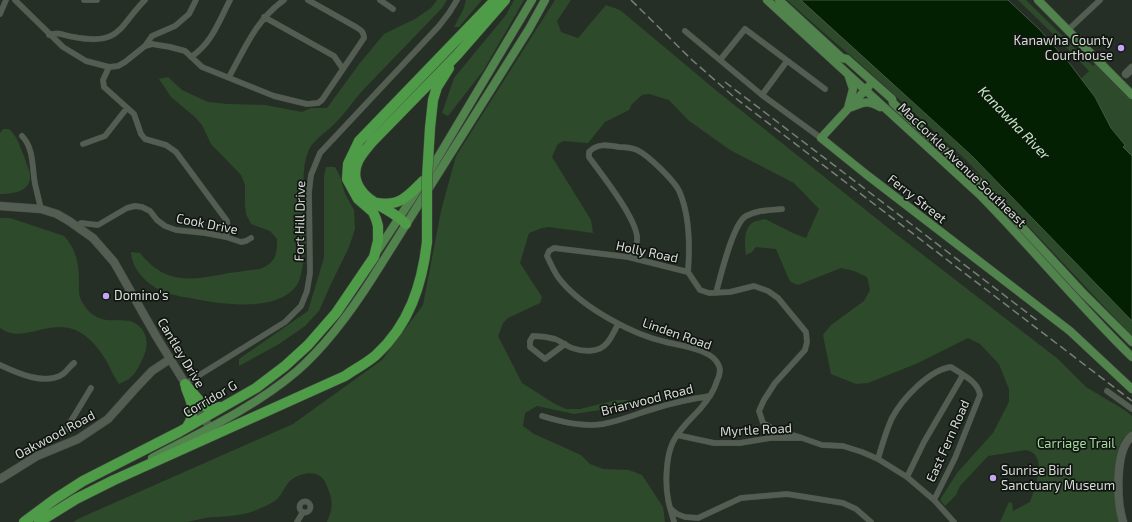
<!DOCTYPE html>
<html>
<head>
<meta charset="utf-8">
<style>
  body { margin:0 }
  canvas { display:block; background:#262f25 }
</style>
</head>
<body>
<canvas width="1132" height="522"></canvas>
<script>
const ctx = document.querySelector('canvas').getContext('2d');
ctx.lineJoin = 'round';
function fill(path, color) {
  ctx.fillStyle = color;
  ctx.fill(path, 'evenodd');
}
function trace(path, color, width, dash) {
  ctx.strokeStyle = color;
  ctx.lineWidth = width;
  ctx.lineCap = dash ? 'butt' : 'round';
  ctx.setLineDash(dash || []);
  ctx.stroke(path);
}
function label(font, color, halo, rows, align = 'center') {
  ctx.font = font + ' "Exo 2",sans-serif';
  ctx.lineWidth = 3.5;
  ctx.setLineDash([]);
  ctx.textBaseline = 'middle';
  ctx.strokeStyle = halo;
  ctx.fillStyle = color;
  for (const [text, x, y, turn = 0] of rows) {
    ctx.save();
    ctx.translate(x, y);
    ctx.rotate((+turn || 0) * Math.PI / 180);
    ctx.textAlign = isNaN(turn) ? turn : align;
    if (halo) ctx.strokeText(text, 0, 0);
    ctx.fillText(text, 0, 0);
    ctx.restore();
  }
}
const green = new Path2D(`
  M437,0H447L442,8C416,35 390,62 364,89C355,98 348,110 339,119C331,129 312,140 308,152C301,171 304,189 305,209C306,228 307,250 302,269C301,274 300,281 296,286C277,313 218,304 190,298C177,296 161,293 150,284C140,276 132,266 131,252L140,253C163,282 186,281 219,275C232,272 246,271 260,269C276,263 277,254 277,239L270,231L251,224L246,214L245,205V185L241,175L211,144L202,125L195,117L171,97L159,79L168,77L182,90L208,102L227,104L265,105L302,112L311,108H327L360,63L384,34L415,19L431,8Z
  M466,0H482L459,27H454L464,8Z
  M514,0H524L483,71L448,116L442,113L454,78L506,15Z
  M555,0H571L557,21L561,32L578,38L606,5L620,10L718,92L892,231L1058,359L1086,387L1126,411L1132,416V432C1130,434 1126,435 1124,437C1111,455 1113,502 1119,522H1000L1009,502L1012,503L1013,511L1030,502C1035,487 1049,455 1026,450L988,456L960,486L956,495L945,506L940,500L957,473L993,433L1009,402V389L999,364L980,344L968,338L918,363L868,383L856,384L831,374L823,335L831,325L864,301L870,290L867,277L854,271L841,268L798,285L791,282L788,277L776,249L756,247L752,252L746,255C745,245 743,230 752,223C755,221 761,220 765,219L795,234L806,238L819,209L794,183L730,150L688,120L669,100L649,94L642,95L632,104L629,110L605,122L588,143L563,141L557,145L552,157L591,220L593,233L549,227L542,228L529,233L520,263L542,297L540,303L508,318L503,323L498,336L522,383L555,404L566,409H580L617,400H630L639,404L574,414L537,406L525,413L523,426L534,434L581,455L590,464L603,469L629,470L642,475L663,507L665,522H327C334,506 333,500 326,484C320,468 298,472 288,483C284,488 282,494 278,498C274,503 259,509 254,511C238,517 221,516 205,518C199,519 193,521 187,522H73L80,518L293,424L382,360L423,305L441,211L456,156Z
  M787,0H801L972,156L1132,321V336L966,160L857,61L823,32Z
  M1018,0H1026L1093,66L1099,61L1132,95V156L1123,147L1125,145L1111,128L1095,97L1081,79L1089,71L1053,34Z
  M3,129H9C18,137 19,145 24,156C26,163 30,170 30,177C30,192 11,194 0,194V133Z
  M326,167H335L340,176L345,194L354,210L355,229L349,247L331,284L319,311L305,326L279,344L239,366V359L308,311L324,258V176Z
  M0,218H10L64,236C76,249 79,263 79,281C79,288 78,295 82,302C85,308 93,316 99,318C109,322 120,319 130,321C147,327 150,343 143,358C136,372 134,378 119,384C115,378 113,374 110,368C105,357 97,346 88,338C55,310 27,347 0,328Z`);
const water = new Path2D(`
  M801,0H1008L1040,30L1070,64L1095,97L1111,128L1125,145L1123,147L1132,156V321L972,156Z`);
const street = new Path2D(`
  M15,0L63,47L86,61L109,67L118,66L125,62L145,46L152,36L175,26L189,14L196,0
  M84,0H97
  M380,0L393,9
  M0,14L6,0
  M264,17L334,56L343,69
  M1068,30L1100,0
  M685,31L762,95L821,138
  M49,35C59,31 64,36 74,37C121,46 118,27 145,0
  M145,46L152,44L170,47L185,51L202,67L274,96L307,104L318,103L322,100L364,38C364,32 361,30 356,27L308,0
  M191,57C212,43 219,21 230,0
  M720,60L745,29L825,89
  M109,67L103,80L104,87L134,114L141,134L145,139L166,145L176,152L227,221L228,228L226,237
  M229,77C245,48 256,20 284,0
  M762,95L787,61
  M22,136C34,148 32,168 35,184C37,192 39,201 41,209
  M83,144L105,136L127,108
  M77,227L81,223L98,225L127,208L135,206L142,207L150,211L157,220L165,226L176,230L205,233L226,237L241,242L246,241L251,238
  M628,257C630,253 636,246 637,241C640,222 601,174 589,157V152C597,143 608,145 619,147C625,147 632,148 637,150C648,155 676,182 680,193C690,217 690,246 688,272
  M716,293C720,278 733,223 746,216C757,210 770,210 782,209
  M565,344L545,359L530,347V341L533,336C540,336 548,337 555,339C561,341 566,346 572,348C583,352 599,353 607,343C612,337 615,330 618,324
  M0,365C17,373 45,386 63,374C67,371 70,366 74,363
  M185,384L285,322L301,306L307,291L310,273L309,192L311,175L320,153L439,26L449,13L457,0
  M1107,391L1132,409
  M542,416C562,422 582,427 603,424C620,421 636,414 653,409C672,403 690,399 710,396
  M677,435L714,443H740L770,438H802L822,445L843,446L862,452L878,459L907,477L934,500L954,522
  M37,456L36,449L40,444L58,436L65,431L91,388
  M878,459C882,445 886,431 892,418C902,399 929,370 951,367C961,374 978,381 980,395L955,458L934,500
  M907,477L924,442L963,375
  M299.5 507a5.5 5.5 0 1 1 11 0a5.5 5.5 0 1 1-11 0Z
  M671,509L677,514L685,517L698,518L741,498L787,494L843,503L856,509L871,522
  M297,522L303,512
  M674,522C672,514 669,506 668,499C665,483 666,456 673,442C680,428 690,420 700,409C707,401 714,391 717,381C719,377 721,371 719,366C713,349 681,346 666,342C633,335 584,308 562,282C555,275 551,264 547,256L549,251L554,248L628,257L688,272L700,290L709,293L730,292L754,286L768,291L778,298L806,332L807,342L805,350L775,383L764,400L759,411L763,423L775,430L802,438`);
const secondary = new Path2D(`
  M1126,74L1132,68
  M0,206L41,209L57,214L69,221L93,238L114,262L156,336L188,388
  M194,398L209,427
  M0,479L37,456L78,439L108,419L134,390L152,371L170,359
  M1123,522C1117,503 1114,450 1132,436`);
const primary = new Path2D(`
  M767,0L980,195C1032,248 1079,305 1132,357
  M779,0L842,58L847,59L892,99L893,103L986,188L1082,292L1132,342
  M1038,0L1132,95
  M869,86L821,138L867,175L1070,331L1132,389
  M852,107C864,102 868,100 880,107
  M848,108L853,89L849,77
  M428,174L532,0
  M376,253L418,189
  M152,458C201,432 255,407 297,371C328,344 352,310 373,277L529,29L545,0`);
const highway = new Path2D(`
  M430,128L433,100L437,87L449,68
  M377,203C400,207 409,195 423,181
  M406,224C391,207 363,204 356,180C352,164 363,153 372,142L457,55L505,0
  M185,384L204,406L211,409L220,407
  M186,388C192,404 197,411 187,427
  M24,522L55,499L83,481L179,432L256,388L285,366L308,345L336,313L374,257L378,241V226L376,219L373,212L358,199L347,179L348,164L359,141L495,0
  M39,522L76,499L114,480L345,376C355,369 367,363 376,355C409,325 422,285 427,242`);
const rail = new Path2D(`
  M631,0L692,60L734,97L1132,401
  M725,82L1038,321`);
const highwayBridge = new Path2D(`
  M427,242V178L430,128`);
const markers = [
  [1121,48,4,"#c3a7f2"],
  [106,296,4,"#c3a7f2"],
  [993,478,4,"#c3a7f2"]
];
const poiNames = [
  ["Kanawha County",1113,41,"right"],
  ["Courthouse",1113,56,"right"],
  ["Domino's",114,296],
  ["Sunrise Bird",1001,471],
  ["Sanctuary Museum",1001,486]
];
const streetNames = [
  ["MacCorkle Avenue Southeast",962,165,44],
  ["Ferry Street",917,199,38],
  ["Fort Hill Drive",300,221,-89],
  ["Cook Drive",207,224,11],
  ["Holly Road",647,252,12],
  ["Linden Road",677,334,19],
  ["Cantley Drive",181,353,59],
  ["Corridor G",210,399,-30],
  ["Briarwood Road",647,400,-14],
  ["Myrtle Road",756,430,-3],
  ["Oakwood Road",55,435,-28],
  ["East Fern Road",948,441,-66]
];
const parkNames = [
  ["Carriage Trail",1076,444]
];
const waterNames = [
  ["Kanawha River",1014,123,46]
];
fill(green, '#2d4a2b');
fill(water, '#032003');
trace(water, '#435942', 1);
trace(street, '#434a42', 6);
trace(secondary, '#434a42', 9);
trace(primary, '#434a42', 9);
trace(highway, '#434a42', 11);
trace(street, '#535d52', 5.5);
trace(secondary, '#535d52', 8);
trace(primary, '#51834c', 8);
trace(highway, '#4f9c48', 10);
trace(rail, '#787f77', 1.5, [8, 4]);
trace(highwayBridge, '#434a42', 11, []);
trace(highwayBridge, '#4f9c48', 10);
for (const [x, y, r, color] of markers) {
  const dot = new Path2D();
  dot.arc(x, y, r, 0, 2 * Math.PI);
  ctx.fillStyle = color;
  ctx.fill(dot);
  trace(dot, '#121612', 1.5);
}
label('13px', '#d7ddd6', '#121612', poiNames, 'left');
label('13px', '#d7ddd6', '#121612', streetNames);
label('13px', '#a6daa1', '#121612', parkNames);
label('italic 14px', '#bff4ba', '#121612', waterNames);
</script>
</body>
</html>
